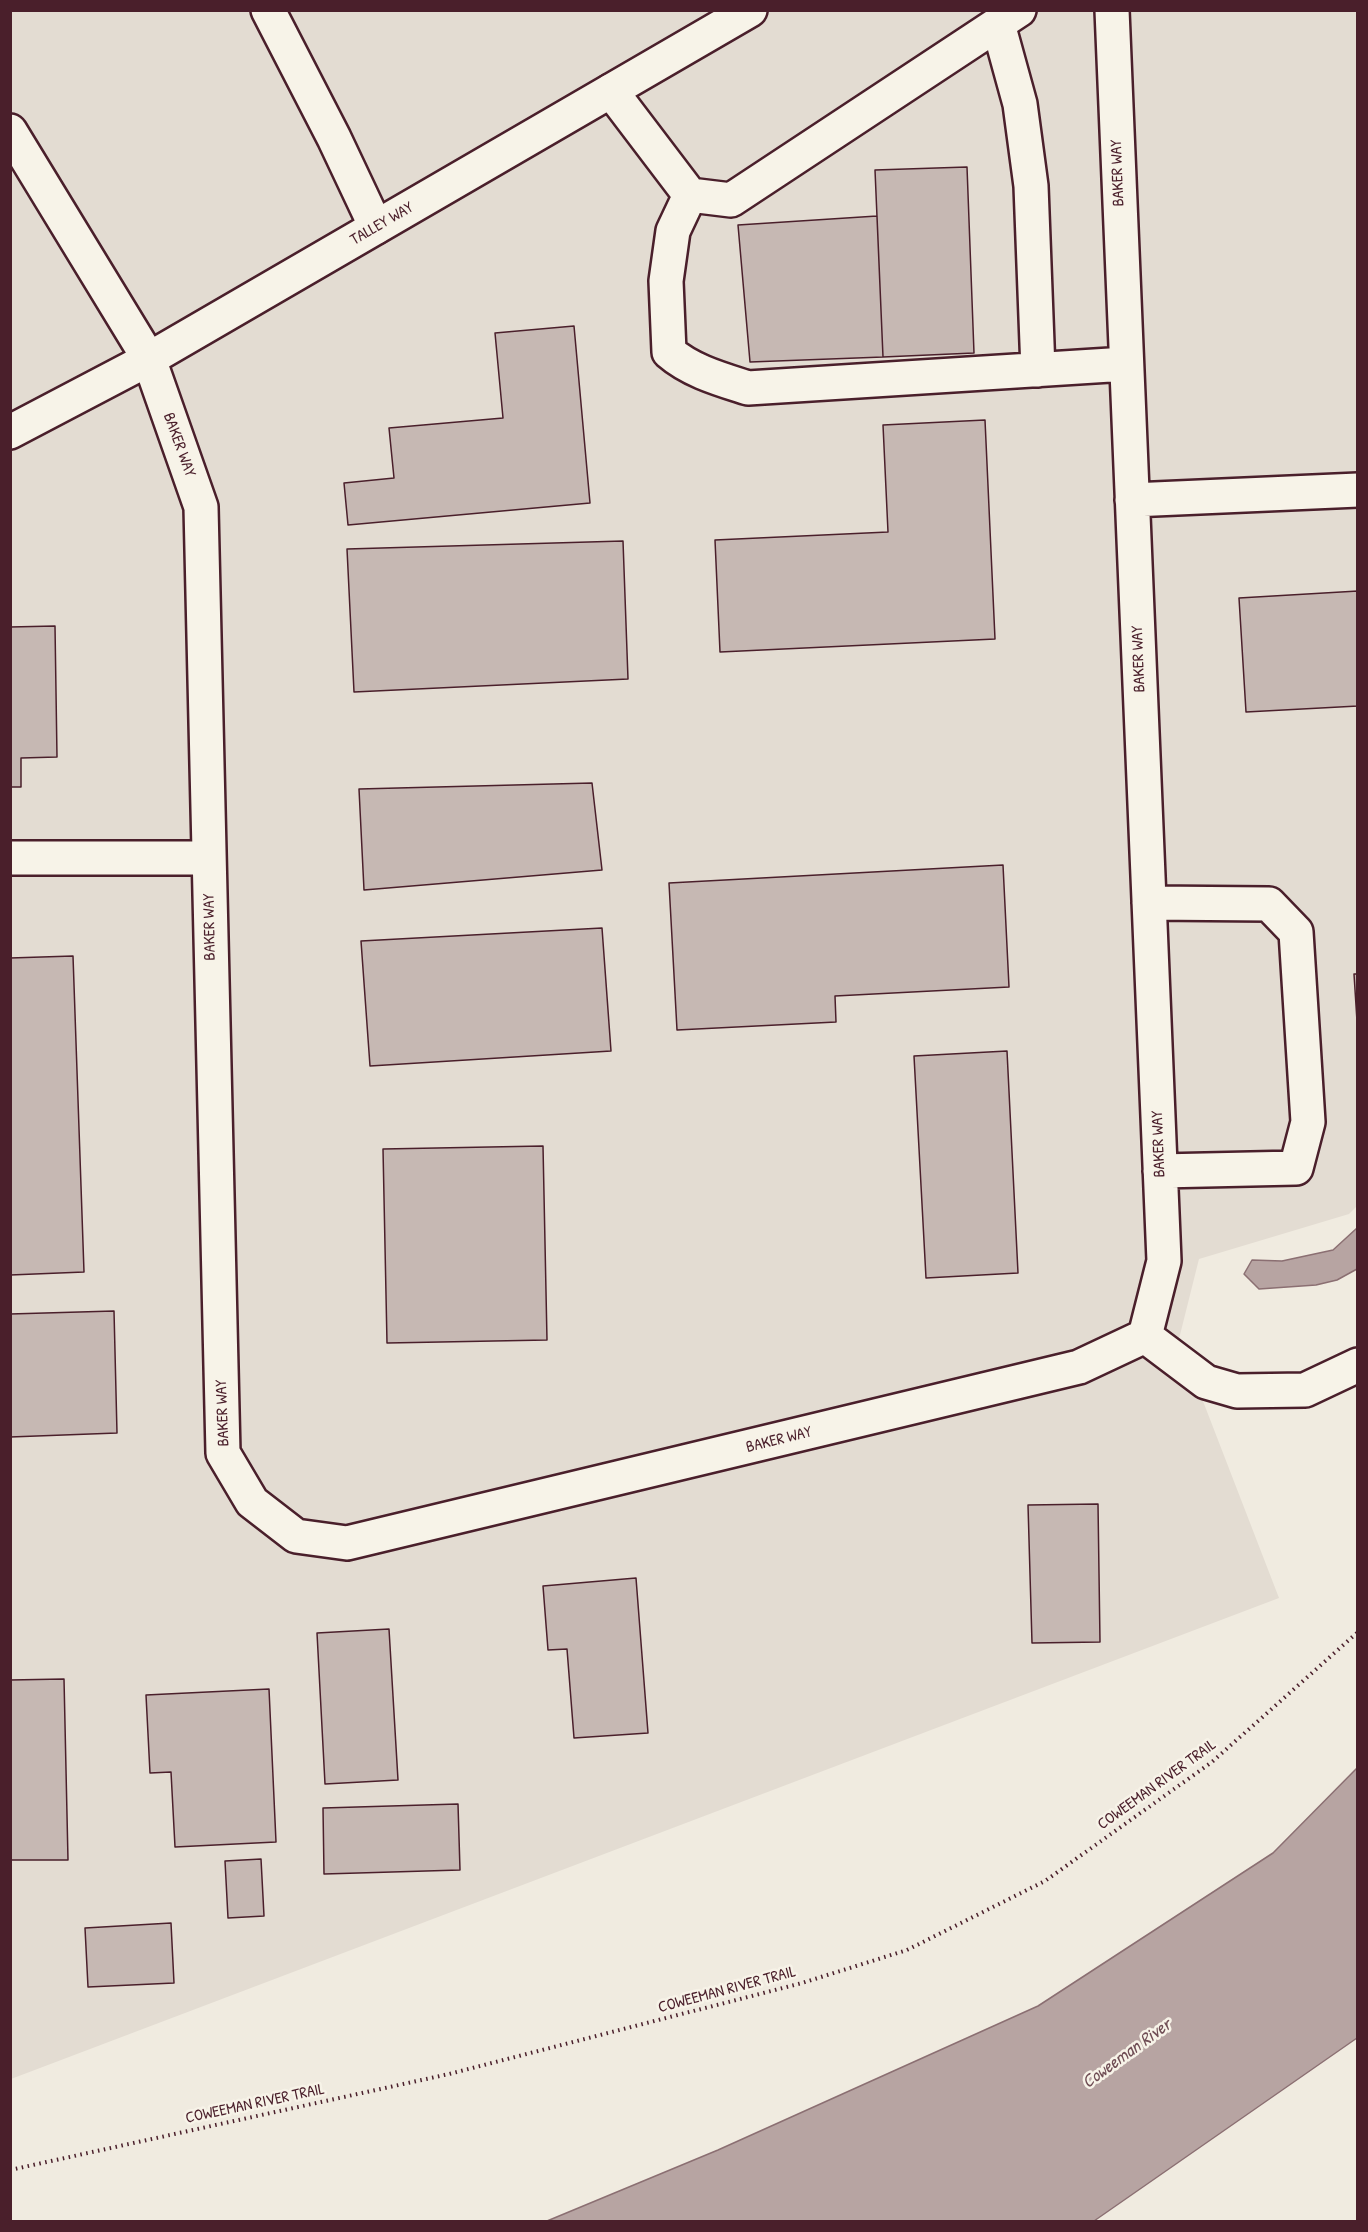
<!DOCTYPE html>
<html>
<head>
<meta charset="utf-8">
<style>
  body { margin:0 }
  #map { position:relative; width:1368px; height:2232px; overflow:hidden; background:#f0ebe0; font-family:"Patrick Hand",sans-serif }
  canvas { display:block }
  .frame { position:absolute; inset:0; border:12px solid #4a1f2b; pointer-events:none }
</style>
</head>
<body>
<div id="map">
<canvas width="1368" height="2232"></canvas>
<div class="frame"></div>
</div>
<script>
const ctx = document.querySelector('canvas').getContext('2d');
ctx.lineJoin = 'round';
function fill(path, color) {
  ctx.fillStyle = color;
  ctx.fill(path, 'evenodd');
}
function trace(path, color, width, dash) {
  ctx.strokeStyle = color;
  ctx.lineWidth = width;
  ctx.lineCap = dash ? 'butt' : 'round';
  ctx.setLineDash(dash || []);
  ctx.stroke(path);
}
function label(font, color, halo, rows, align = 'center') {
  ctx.font = font + ' "Patrick Hand",sans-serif';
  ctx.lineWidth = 5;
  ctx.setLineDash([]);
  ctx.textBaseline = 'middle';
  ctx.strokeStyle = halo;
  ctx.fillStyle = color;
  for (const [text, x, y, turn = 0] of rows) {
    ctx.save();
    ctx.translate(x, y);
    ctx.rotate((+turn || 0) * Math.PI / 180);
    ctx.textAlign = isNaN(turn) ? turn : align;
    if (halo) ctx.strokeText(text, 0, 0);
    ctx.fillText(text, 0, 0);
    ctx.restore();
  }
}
const built = new Path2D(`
  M11,11H1357V1206L1349,1214L1199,1259L1179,1339L1279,1598L11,2079Z`);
const water = new Path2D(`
  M1357,1228V1269L1337,1280L1316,1285L1259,1289L1244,1274L1252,1260L1282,1261L1333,1250Z
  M1357,1768V2038L1094,2221H547L718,2150L1038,2006L1273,1853Z`);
const building = new Path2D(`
  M967,167L974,353L883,357L875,170Z
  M877,216L883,357L750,362L738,225Z
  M574,326L590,503L348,525L344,483L394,478L389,428L503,418L495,333Z
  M985,420L995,639L720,652L715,540L888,532L883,425Z
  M623,541L628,679L354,692L347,549Z
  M1358,591V706L1246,712L1239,598Z
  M55,626L57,757L21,758V787H10V627Z
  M592,783L602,870L364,890L359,789Z
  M1003,865L1009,987L835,996L836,1022L677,1030L669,883Z
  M602,928L611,1051L370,1066L361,941Z
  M73,956L84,1272L10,1275V958Z
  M1354,974H1358V1037Z
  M1007,1051L1018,1273L926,1278L914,1056Z
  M543,1146L547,1340L387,1343L383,1149Z
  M114,1311L117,1433L10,1437V1314Z
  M1098,1504L1100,1642L1032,1643L1028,1505Z
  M636,1578L648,1733L574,1738L567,1649L548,1650L543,1586Z
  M389,1629L398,1780L325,1784L317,1633Z
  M64,1679L68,1860H10V1680Z
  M269,1689L276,1842L175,1847L171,1772L150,1773L146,1695Z
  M458,1804L460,1870L324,1874L323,1808Z
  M261,1859L264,1916L228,1918L225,1861Z
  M171,1923L174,1983L88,1987L85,1928Z`);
const path = new Path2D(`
  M10,2170L449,2074L802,1983L907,1950L1045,1881L1212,1762L1358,1632`);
const minor = new Path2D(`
  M268,10L334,138L376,227
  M998,24L1020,104L1031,186L1038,370
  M611,91L690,195L731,200L1019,10
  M10,131L149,359L201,507L223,1453L252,1502L296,1536L347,1543L1079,1367L1145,1336L1164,1261L1112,10
  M690,195L673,231L666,281L669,352C691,371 720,379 748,388L1126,364
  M1132,500L1358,490
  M10,858H209
  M1149,903L1269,904L1296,932L1308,1122L1296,1168L1160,1171
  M1145,1336L1206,1382L1237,1391L1305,1390L1358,1365`);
const major = new Path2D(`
  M10,432L149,359L750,10`);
const streetNames = [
  ["BAKER WAY",1118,173,-92],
  ["TALLEY WAY",382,224,-30],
  ["BAKER WAY",179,445,70],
  ["BAKER WAY",1139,659,-92],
  ["BAKER WAY",210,927,-91],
  ["BAKER WAY",1159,1144,-92],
  ["BAKER WAY",223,1413,-92],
  ["BAKER WAY",779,1440,-14],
  ["COWEEMAN RIVER TRAIL",1157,1785,-36],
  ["COWEEMAN RIVER TRAIL",727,1990,-15],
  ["COWEEMAN RIVER TRAIL",255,2104,-12]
];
const waterNames = [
  ["Coweeman River",1127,2054,-36]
];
fill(built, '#e3dcd2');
fill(water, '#b7a4a2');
trace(water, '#8b6f72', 1.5);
fill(building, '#c6b8b3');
trace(building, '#4a1f2b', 1.5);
trace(minor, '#4a1f2b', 38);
trace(major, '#4a1f2b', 38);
trace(path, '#4a1f2b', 4, [1.5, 4.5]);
trace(minor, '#f7f3e8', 33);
trace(major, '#f7f3e8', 33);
label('16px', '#4a1f2b', '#f7f3e8', streetNames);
label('italic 18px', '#704e55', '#f7f3e8', waterNames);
</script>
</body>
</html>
